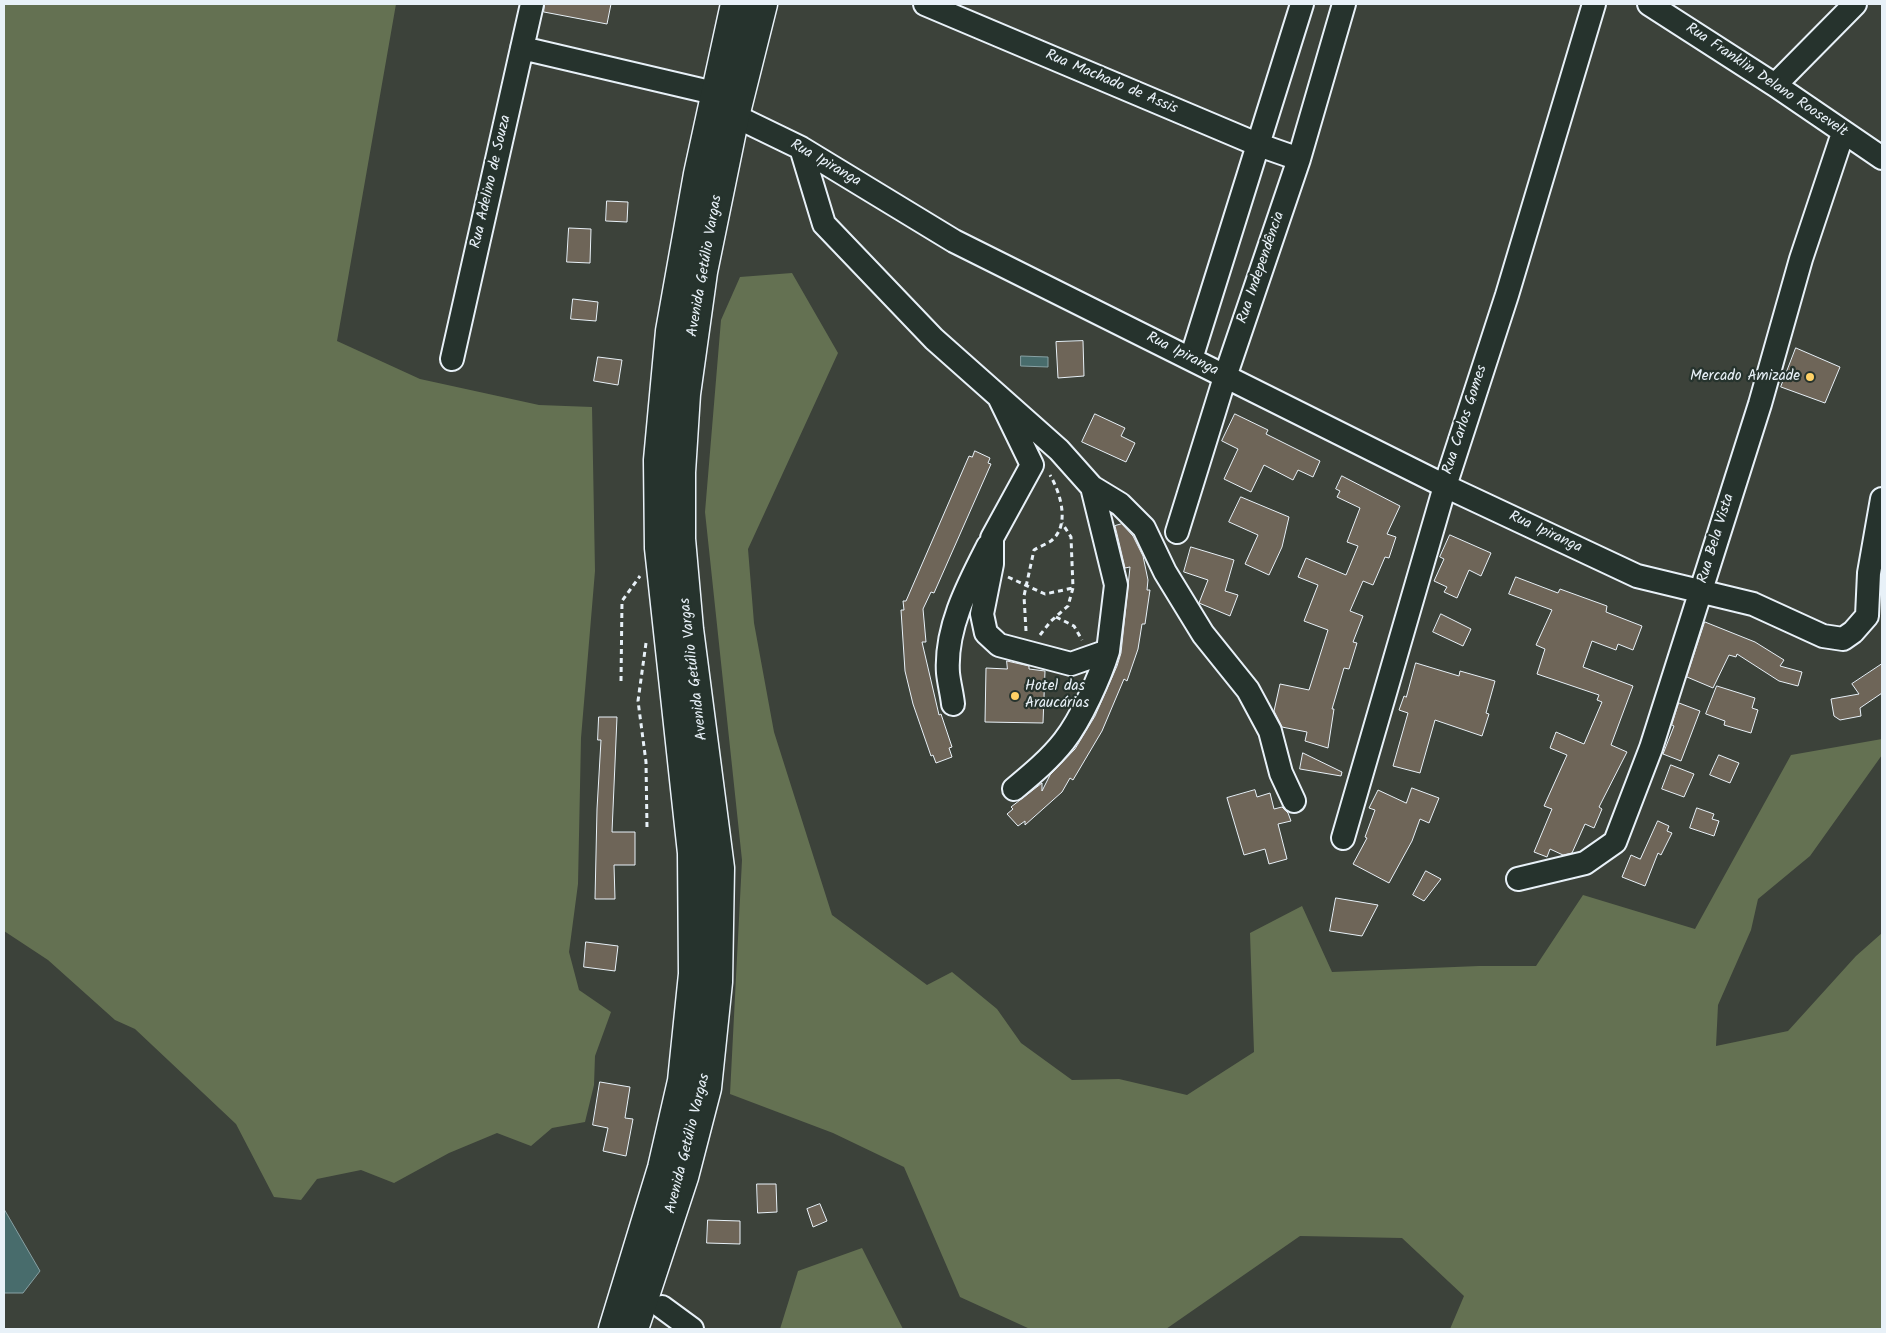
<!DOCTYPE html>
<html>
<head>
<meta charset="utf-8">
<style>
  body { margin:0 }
  #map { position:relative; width:1886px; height:1333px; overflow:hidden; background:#3c423a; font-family:Kalam,sans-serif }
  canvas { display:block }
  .frame { position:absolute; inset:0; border:5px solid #e8f1f8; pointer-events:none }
</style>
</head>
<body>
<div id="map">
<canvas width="1886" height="1333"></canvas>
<div class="frame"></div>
</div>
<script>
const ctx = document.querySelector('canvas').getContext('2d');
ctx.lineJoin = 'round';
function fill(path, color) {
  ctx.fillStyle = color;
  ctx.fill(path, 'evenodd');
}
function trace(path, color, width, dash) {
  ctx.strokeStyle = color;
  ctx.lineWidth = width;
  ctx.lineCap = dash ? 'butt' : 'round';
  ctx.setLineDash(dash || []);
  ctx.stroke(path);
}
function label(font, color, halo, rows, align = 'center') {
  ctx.font = font + ' Kalam,sans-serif';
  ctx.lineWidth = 4.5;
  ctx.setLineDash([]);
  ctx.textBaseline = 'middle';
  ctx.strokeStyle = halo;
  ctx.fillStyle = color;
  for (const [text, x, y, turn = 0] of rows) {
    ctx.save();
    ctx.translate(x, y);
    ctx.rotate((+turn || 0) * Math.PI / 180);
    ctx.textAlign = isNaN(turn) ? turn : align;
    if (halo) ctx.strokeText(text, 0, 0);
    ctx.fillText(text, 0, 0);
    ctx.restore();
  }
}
const green = new Path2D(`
  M4,4H396L337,341L420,379L539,405L592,407L595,571L581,738L578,884L569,952L579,990L611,1012L595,1056L594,1085L585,1122L552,1128L531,1146L497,1133L449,1153L394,1183L361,1170L317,1179L301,1200L274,1197L236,1124L135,1029L115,1020L48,960L4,931Z
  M792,273L838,353L748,549L754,623L774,732L832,915L927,985L952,972L997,1009L1021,1043L1072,1080L1119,1079L1187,1095L1254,1052L1250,933L1302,906L1332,972L1479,966H1536L1583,895L1695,929L1791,755L1882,739V755L1810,856L1758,899L1751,930L1718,1005L1716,1046L1788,1031L1856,956L1882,933V1329H1450L1464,1296L1402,1238L1300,1236L1166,1329H1030L960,1297L904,1167L833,1133L730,1094L742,860L705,512L721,320L740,277Z
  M862,1248L903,1329H780L798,1271Z`);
const water = new Path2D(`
  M1021,356L1048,357V367L1021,366Z
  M4,1209L40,1271L23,1293H4Z`);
const building = new Path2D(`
  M545,4H611L607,24L544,12Z
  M607,201L628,202L627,222L606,221Z
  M569,228L591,229L590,263L567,262Z
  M573,299L598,302L596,321L571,319Z
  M1083,341L1084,376L1058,378L1056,342Z
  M1796,348L1840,367L1825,403L1781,387Z
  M598,357L622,360L618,385L594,381Z
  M1095,414L1125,428L1121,436L1135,443L1126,462L1082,442Z
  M1235,414L1268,430L1266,434L1320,461L1313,477L1298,470L1293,480L1264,465L1251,492L1224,479L1238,449L1222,441Z
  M975,451L990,458L988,463L991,464L934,593L931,592L923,609L926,642H922L939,715L941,714L952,747L949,748L952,757L936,763L933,755L931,756L913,704L905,671L901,610H904L903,601H906L969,456L972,457Z
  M1342,476L1400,506L1387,534L1396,537L1389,558L1385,557L1373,585L1363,581L1350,611L1363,616L1353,642L1357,643L1349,669L1344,668L1332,709H1334L1328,748L1305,741L1307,732L1282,727L1274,711L1280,684L1309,690L1328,630L1304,621L1318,585L1298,577L1306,558L1346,575L1358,546L1347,542L1360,508L1337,497L1340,491L1336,489Z
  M1241,497L1289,517L1282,547L1269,575L1245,564L1258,535L1229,522Z
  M1122,524L1133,536L1143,556L1148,580L1147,590H1150L1145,624H1142L1138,649L1127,681L1124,679L1102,731L1073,780L1070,778L1062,792L1025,825V821L1018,826L1007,814L1013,809L1011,807L1042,783V791L1050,775L1075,749L1095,716L1117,666L1121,653L1130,567L1125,568L1117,534L1115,526Z
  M1450,535L1491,553L1481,576L1469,570L1457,598L1444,592L1447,587L1434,581L1444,559L1440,557Z
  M1191,547L1234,560L1225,591L1238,595L1230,616L1199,603L1208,580L1184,572Z
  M1516,577L1558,593L1560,589L1607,606L1606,612L1642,626L1633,650L1618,644L1616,650L1592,641L1583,667L1633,686L1611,745L1627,752L1599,807L1602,809L1594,828L1585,824L1572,853L1563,855L1550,849L1547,857L1534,852L1552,809L1544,806L1567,755L1550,748L1556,732L1584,744L1602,702L1597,700L1599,695L1537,674L1545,649L1536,645L1552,610L1509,594Z
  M1441,614L1471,629L1463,646L1433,632Z
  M1705,622L1755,642L1784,660L1780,666L1802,672L1798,686L1779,681L1737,654L1736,657L1729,655L1713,688L1687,677Z
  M1007,661L1029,666V669L1045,671L1043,723L985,722L986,668L1007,669Z
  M1416,663L1459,676L1460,671L1495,681L1486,713L1489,714L1482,736L1435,720L1420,773L1393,766L1408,713L1399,710L1404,696L1406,697Z
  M1882,664V693L1860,708L1861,716L1840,720L1834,716L1831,699L1859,694L1852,684Z
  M1717,686L1755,698L1752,708L1758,710L1751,733L1724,725L1725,721L1706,714Z
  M1679,703L1700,711L1681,761L1663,754L1674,726L1672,725Z
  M599,717H617L612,832H635V865H614L615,899H595L597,809L601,740H598Z
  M1303,753L1342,772L1341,776L1300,769Z
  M1719,755L1739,763L1730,783L1710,775Z
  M1671,765L1694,774L1684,797L1662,789Z
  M1412,788L1439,798L1429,823L1420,819L1412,841L1389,883L1353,864L1367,838L1365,837L1375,810L1369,808L1378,790L1406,803Z
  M1255,790L1257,797L1270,793L1274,809L1282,807L1288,813L1291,821L1278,824L1287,859L1269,864L1265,849L1244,855L1227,798Z
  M1697,808L1714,814L1712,819L1719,821L1714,836L1690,828Z
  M1658,821L1669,826L1667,831L1672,833L1661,855L1658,853L1645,886L1622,877L1631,855L1640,859Z
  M1426,871L1441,879L1424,901L1413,895Z
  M1336,898L1378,905L1362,936L1330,931Z
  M586,942L618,946L615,971L584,967Z
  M600,1082L630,1087L625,1118L633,1119L626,1156L603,1151L608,1128L593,1125Z
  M757,1184H776L777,1212L758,1213Z
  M820,1204L827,1221L813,1227L807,1209Z
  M708,1220L740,1221V1244L707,1243Z`);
const path = new Path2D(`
  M1008,577L1045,594L1073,588
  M1056,617L1074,626L1082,640
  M1026,631L1024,596L1034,550C1039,547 1046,544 1051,541C1071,525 1060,492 1050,475
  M1040,635L1051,621L1068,606L1073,588L1071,537L1062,523
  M646,643L638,701L646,762L647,828
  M621,681L622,601L640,576`);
const minor = new Path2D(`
  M925,4L1259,145L1299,159
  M1649,4L1775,85L1882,158
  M522,48L714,93L735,116L801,148L954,241L1445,486L1637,576L1753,604L1823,636L1843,639L1853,632L1867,616L1869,573L1882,499
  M1775,85L1855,4
  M801,148L824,224L934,339L1059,450L1092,487L1116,585L1108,651L1071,664L999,645L986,633L982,614L992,564V538L1032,465L999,397
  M452,359L532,4
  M1191,359L1302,4
  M1092,487L1120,504L1144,528L1165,572L1203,634L1248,690L1270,731L1281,773L1294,801
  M1177,532L1225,377L1299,159L1344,4
  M953,704C952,694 949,683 948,673C945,628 968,585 988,546
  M1014,789C1032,774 1050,759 1064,741C1081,719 1100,677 1108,651
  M1343,838L1445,486L1507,295L1594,4
  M1518,879L1585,863L1615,842L1651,748L1760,404L1801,259L1843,133
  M662,1307L692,1329`);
const major = new Path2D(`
  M613,1329L662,1168L682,1081L693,974L692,853L659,548L658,460L670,331L698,174L735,4
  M634,1329L684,1177L707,1088L718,982L720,868L689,629L681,539V472L686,394L703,272L735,116L763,4`);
const markers = [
  [1810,377,5,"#ffd166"],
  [1015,696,5,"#ffd166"]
];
const streetNames = [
  ["Rua Franklin Delano Roosevelt",1766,81,34],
  ["Rua Machado de Assis",1111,83,23],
  ["Rua Ipiranga",825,164,30],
  ["Rua Adelino de Souza",492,182,-77],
  ["Avenida Getúlio Vargas",706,266,-80],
  ["Rua Independência",1262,268,-71],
  ["Rua Ipiranga",1182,355,27],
  ["Rua Carlos Gomes",1466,420,-72],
  ["Rua Ipiranga",1545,533,25],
  ["Rua Bela Vista",1717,539,-73],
  ["Avenida Getúlio Vargas",695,669,-97],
  ["Avenida Getúlio Vargas",689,1144,-76]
];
const poiNames = [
  ["Mercado Amizade",1800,377],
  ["Hotel das",1025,687,"left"],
  ["Araucárias",1025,704,"left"]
];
fill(green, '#647152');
fill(water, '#486c6c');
trace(water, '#88a1a4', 1);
fill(building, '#6e6558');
trace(building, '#e8f1f8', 1);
trace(minor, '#e8f1f8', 26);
trace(major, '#e8f1f8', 31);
trace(path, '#e8f1f8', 3, [5, 4]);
trace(minor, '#26332d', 22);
trace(major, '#26332d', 28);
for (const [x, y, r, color] of markers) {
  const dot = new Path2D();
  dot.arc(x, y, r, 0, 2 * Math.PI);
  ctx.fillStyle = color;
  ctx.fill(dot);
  trace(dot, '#26332d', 2);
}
label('15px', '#e8f1f8', '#26332d', streetNames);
label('15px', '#e8f1f8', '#26332d', poiNames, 'right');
</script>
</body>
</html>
